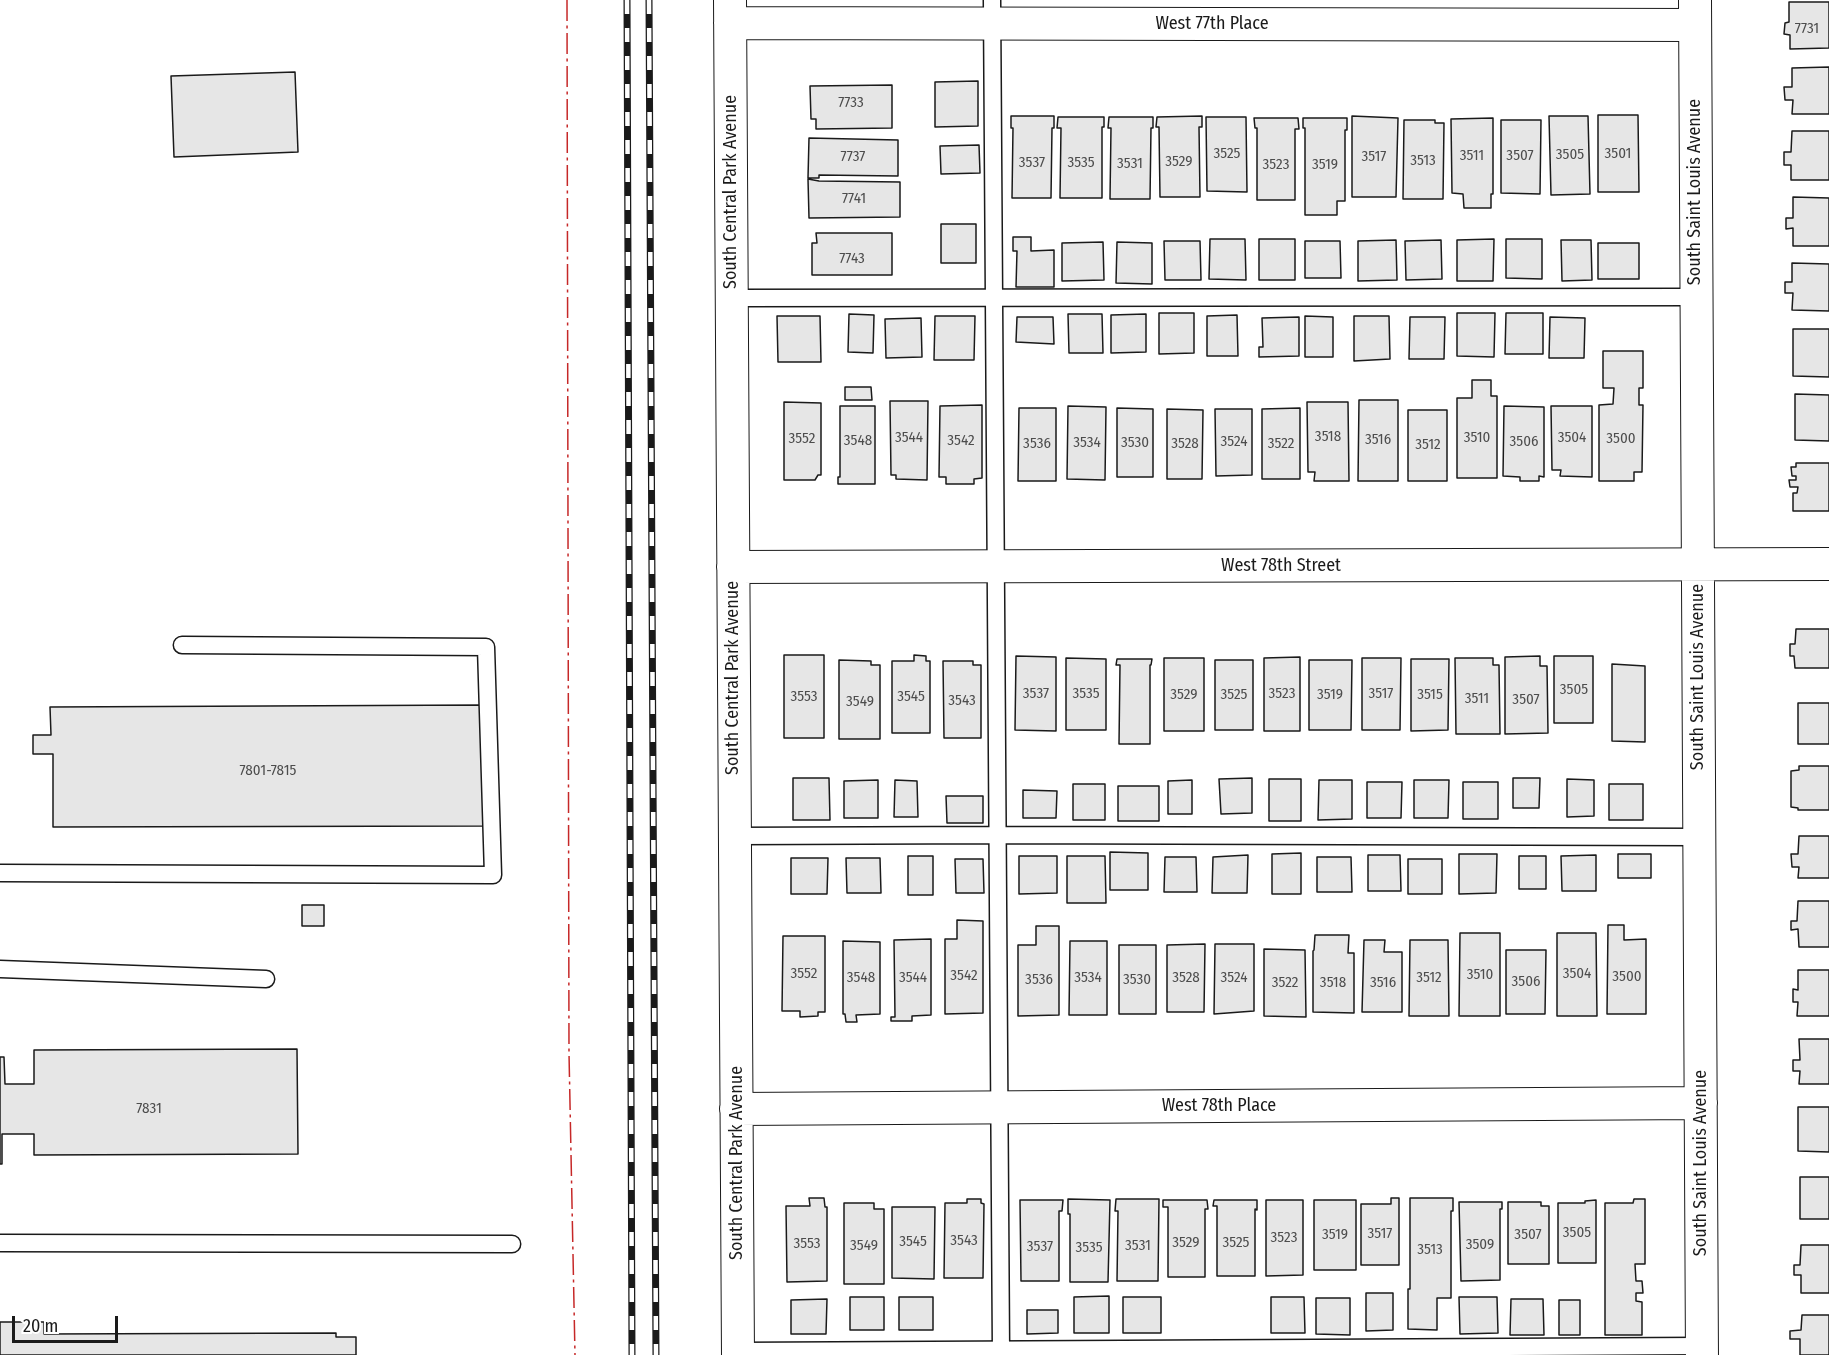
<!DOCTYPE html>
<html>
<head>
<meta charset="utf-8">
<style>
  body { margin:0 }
  #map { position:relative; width:1829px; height:1355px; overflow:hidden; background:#fff; font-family:"Fira Sans Condensed",sans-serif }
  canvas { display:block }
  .scale { position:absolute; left:12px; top:1316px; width:106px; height:27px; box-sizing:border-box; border:3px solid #1a1a1a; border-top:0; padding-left:8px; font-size:18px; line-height:21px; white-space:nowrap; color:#1a1a1a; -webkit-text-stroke:4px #fff; paint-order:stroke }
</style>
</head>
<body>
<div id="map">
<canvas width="1829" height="1355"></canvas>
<div class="scale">20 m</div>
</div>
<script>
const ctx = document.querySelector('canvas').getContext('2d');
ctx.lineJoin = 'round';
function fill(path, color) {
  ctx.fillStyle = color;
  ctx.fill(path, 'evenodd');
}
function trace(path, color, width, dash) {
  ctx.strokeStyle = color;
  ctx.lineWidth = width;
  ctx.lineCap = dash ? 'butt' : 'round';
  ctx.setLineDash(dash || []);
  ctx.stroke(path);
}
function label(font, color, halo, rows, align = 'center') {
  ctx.font = font + ' "Fira Sans Condensed",sans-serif';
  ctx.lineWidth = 4.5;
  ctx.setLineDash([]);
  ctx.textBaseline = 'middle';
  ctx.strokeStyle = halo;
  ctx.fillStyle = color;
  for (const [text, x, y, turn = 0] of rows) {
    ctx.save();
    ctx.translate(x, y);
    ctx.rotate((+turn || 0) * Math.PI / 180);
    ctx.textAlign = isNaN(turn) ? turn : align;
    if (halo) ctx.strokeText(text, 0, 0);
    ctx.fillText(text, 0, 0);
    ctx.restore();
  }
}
const building = new Path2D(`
  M1789,2H1829V48L1790,49V35L1784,34L1785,23L1789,22Z
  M1829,67V114H1792L1793,100H1785L1784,87H1792V68Z
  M295,72L298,152L174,157L171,76Z
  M978,81V126L935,127V82Z
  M892,85V128L816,129V119H811L810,86Z
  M1598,115H1638L1639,192H1598Z
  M1011,116H1054V128H1052L1051,198H1012L1013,128H1011Z
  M1202,116V127H1199L1200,197H1160L1159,127H1156L1157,117Z
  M1352,116L1398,118L1396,197H1352Z
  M1549,116H1588L1590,194L1551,195Z
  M1058,117H1104V127H1102V198H1060L1061,128H1057Z
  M1109,117H1153V128H1151L1150,199H1110L1111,128H1108Z
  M1206,117H1246L1247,192L1207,191Z
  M1254,118H1298L1299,129H1295V200H1257V128H1255Z
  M1303,118H1347V130H1345V201H1337V215H1305V128H1303Z
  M1493,118V194H1491V208H1464L1463,194L1452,193L1451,119Z
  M1404,120H1435V123H1444L1443,199H1403Z
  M1501,120H1541L1540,194L1501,193Z
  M1792,131H1829V180H1791V165H1784V152H1791Z
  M809,138L898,140V176L819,175V178H808Z
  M979,145L980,173L941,174L940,146Z
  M808,179L819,181L900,182V217L809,218Z
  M1793,197L1829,198V246H1793V228L1786,229V218H1793Z
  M941,224H976V263H941Z
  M816,233H892V275H812V243H817Z
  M1013,237H1031V251L1054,250V287H1016L1017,251H1013Z
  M1210,239H1245L1246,280L1209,279Z
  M1259,239H1295V280H1259Z
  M1494,239L1493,281H1457V240Z
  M1506,239H1542V279L1506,278Z
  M1396,240L1397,280L1358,281V241Z
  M1441,240L1442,279L1406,280L1405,241Z
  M1561,240H1591L1592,280L1562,281Z
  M1164,241H1200L1201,280H1165Z
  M1305,241H1340L1341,278H1305Z
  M1103,242L1104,280L1062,281V243Z
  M1117,242L1152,243V284L1116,283Z
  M1598,243H1639V279H1598Z
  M1792,263L1829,264V311L1792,310L1793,293H1785V282H1792Z
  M1159,313H1194V353L1159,354Z
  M1457,313H1495L1494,357L1457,356Z
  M1506,313H1543V354H1505Z
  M849,314L874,315L873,353L848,352Z
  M1068,314H1102L1103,353H1069Z
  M1146,314V352L1111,353V315Z
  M1237,315L1238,356H1207V316Z
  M777,316H820L821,362H778Z
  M935,316H975L974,360H934Z
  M1305,316L1333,317V357H1305Z
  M1354,316H1389L1390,359L1354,361Z
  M1017,317H1053L1054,344L1016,342Z
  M1299,317V356L1259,357V347H1263L1262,318Z
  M1410,317H1445L1444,359H1409Z
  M1550,317L1585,318L1584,358H1549Z
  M921,318L922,357L886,358L885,319Z
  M1793,329H1829V377L1793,376Z
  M1603,351H1643V388H1639V405H1643L1642,472H1634V481H1599V405L1613,404L1614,388H1603Z
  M1472,380H1491V396H1497V478H1457V398H1472Z
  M845,387H871L872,400H845Z
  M1795,394L1829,395V441L1795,440Z
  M1359,400H1398V481H1358Z
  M890,401H928L927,480L896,479V475H891Z
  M784,402L821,403V475H818L815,480H784Z
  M1307,402H1348L1349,481H1314L1315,472H1308Z
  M982,405V478L974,479V484H946V477H939L940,406Z
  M840,406H875V484H838V477H840Z
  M1068,406L1106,407L1105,480L1067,479Z
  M1504,406L1544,407V477L1539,476V481H1520V477L1503,476Z
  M1551,406H1592V477L1560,476L1561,470H1552Z
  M1019,408H1056V481H1018Z
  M1117,408L1153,409V477H1117Z
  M1300,408V479H1262V409Z
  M1167,409L1203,410L1202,479H1167Z
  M1215,409H1252V475L1216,476Z
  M1408,410H1447V481H1408Z
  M1796,463H1829V511H1793V493H1797L1798,487H1790L1789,480H1796V476H1792L1791,467H1796Z
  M1796,629H1829V668H1795L1794,656H1790V644H1795Z
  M784,655H824V738H784Z
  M914,655L926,656V661H930V733H892V661H914Z
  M1016,656L1056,657V731L1015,730Z
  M1540,656V666H1547L1548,733L1505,734V657Z
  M1554,656H1593V723H1554Z
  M1300,657V731H1264V658Z
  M1066,658L1106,659V730H1066Z
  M1164,658H1204V731H1164Z
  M1362,658H1401L1400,730H1362Z
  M1455,658H1493V665H1499L1500,734H1456Z
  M1117,659H1152L1151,665H1150V744H1119L1120,665H1116Z
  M1411,659H1449L1448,730L1411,731Z
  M839,660L871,661V665H880V739H839Z
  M1215,660H1253V730H1215Z
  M1309,660H1352L1351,730H1309Z
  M943,661H973V665H981V738H944Z
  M1612,664L1645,666V742L1612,741Z
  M1798,703H1829V744H1798Z
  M483,705V826L53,827V754H33V735H51L50,707Z
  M1799,766H1829V810H1798V808L1791,807V771L1799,770Z
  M793,778H829L830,820H793Z
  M1252,778V813L1221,814L1219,779Z
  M1513,778H1540L1539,808H1513Z
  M1269,779H1301V821H1269Z
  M1567,779L1594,780V816L1567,817Z
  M878,780V818H844V781Z
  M895,780L917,781L918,817H894Z
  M1192,780V814H1168V781Z
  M1319,780H1352V819L1318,820Z
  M1414,780H1449L1448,818H1414Z
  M1367,782H1402L1401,818H1367Z
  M1463,782H1498V819H1463Z
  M1073,784H1105V820H1073Z
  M1609,784H1643V820H1609Z
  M1118,786H1159V821H1118Z
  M1023,790L1057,791L1056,818H1023Z
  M946,796H983V823H947Z
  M1799,836H1829V878H1798L1799,867H1792L1791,854H1798Z
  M1110,852L1148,853V890H1110Z
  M1301,853V894H1272V854Z
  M1459,854H1497L1496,893L1459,894Z
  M1618,854H1651V878H1618Z
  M1248,855L1247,893H1212L1213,857Z
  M1368,855H1400L1401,891H1368Z
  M1596,855V891H1562L1561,856Z
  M908,856H933V895H908Z
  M1019,856H1057V893L1019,894Z
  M1067,856H1105L1106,903H1067Z
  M1519,856H1546V889H1519Z
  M1165,857H1196L1197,892H1164Z
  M1317,857H1351L1352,892H1317Z
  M791,858H828L827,894H791Z
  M846,858H880L881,893H847Z
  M955,859H983L984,893H956Z
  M1408,859H1442V894H1408Z
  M1798,901H1829V947H1799L1798,929L1791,930V921H1797Z
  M302,905H324V926H302Z
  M957,920L983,921V1013L945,1014V939H957Z
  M1608,925H1624V940L1646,939V1014H1607Z
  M1036,926H1059V1015L1018,1016V945H1036Z
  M1460,933H1500V1016H1459Z
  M1557,933H1596L1597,1016H1557Z
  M1315,935H1349L1348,953H1354V1013L1313,1012V951L1314,950Z
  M783,936H825V1012H818V1016L800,1017V1011H782Z
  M931,939V1015L912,1016V1021H891V1017H895L894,940Z
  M1364,940H1385L1384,952H1402V1012H1362Z
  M1410,940H1448L1449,1016H1409Z
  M843,941L880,942V1014L856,1015L857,1022H846L845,1014H843Z
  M1070,941H1107V1015H1069Z
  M1205,944L1204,1012H1167V945Z
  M1215,944H1254V1011L1214,1014Z
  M1119,945H1156V1014H1119Z
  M1264,949L1305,950L1306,1017L1264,1016Z
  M1506,950H1546L1545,1014H1506Z
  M1798,970H1829V1016H1797L1798,1002H1793V989L1798,990Z
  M1799,1039H1829V1084H1799L1800,1071H1793V1060H1800Z
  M297,1049L298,1154L34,1155V1134H2V1164H0V1057H4L5,1084H34V1050Z
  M1798,1107H1829V1152L1798,1151Z
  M1800,1177H1829V1219H1800Z
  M809,1198H824L825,1207H827V1281L787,1282L786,1206H810Z
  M1391,1198H1399V1265H1361V1204H1391Z
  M1410,1198H1453V1211H1451V1298H1437V1330L1408,1329V1289H1410Z
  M967,1199H981V1203L984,1204L983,1278H944L945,1203H967Z
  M1068,1199L1110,1200L1108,1282H1070V1214H1068Z
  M1116,1199H1159L1158,1281H1117L1118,1211H1115Z
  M1634,1199H1645V1264H1635L1636,1281H1642L1643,1293H1636V1301L1642,1302V1335H1605V1203H1633Z
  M1020,1200H1063L1062,1211H1059V1281H1021Z
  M1163,1200H1207L1208,1209H1205V1277H1168V1207H1163Z
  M1214,1200H1257V1210L1255,1209V1276H1217V1206H1213Z
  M1266,1200H1303V1275L1266,1276Z
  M1314,1200H1356V1270H1314Z
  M1596,1200V1263H1558V1203H1585V1201Z
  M1459,1202H1502V1209H1500V1280L1461,1281Z
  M1508,1202H1541V1206H1549V1264H1508Z
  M844,1203H874V1209H884V1284H844Z
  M892,1207H935L934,1279L892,1278Z
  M1801,1245H1829V1293H1801V1275H1794V1265H1800Z
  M1366,1293H1393V1330L1366,1331Z
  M1109,1296V1333H1074V1297Z
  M850,1297H884V1330H850Z
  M899,1297H933V1330H899Z
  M1123,1297H1161V1333H1123Z
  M1271,1297H1304L1305,1333H1271Z
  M1459,1297H1497L1498,1333L1460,1334Z
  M1316,1298H1350V1335L1316,1334Z
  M827,1299L826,1334H791V1300Z
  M1511,1299H1543L1544,1335H1510Z
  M1559,1300H1580V1335H1559Z
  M1027,1310H1058V1333L1027,1334Z
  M1802,1315H1829V1355H1800V1339H1790V1331L1801,1330Z
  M0,1322H44V1334L336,1333V1337H356V1355H0Z`);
const service = new Path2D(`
  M992,0L1001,1350
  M731,298L1696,297
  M734,836L998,835L1699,837
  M0,873L493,875L486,647L182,645
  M0,969L266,979
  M0,1243L512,1244
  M738,1351L1702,1346`);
const minor = new Path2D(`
  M730,0L738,1355
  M1695,0L1702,1355
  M730,23L1695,25
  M733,567L1829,564
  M736,1109L1701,1103`);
const rail = new Path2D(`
  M627,0L632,1355
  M649,0L656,1355`);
const power = new Path2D(`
  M567,0L569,1053L575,1355`);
const numberNames = [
  ["7731",1807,29],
  ["7733",851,103],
  ["3525",1227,154],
  ["3501",1618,154],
  ["3505",1570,155],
  ["3511",1472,156],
  ["3507",1520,156],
  ["7737",853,157],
  ["3517",1374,157],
  ["3513",1423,161],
  ["3529",1179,162],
  ["3537",1032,163],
  ["3535",1081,163],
  ["3531",1130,164],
  ["3523",1276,165],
  ["3519",1325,165],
  ["7741",854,199],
  ["7743",852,259],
  ["3518",1328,437],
  ["3544",909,438],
  ["3510",1477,438],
  ["3504",1572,438],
  ["3552",802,439],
  ["3500",1621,439],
  ["3516",1378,440],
  ["3548",858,441],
  ["3542",961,441],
  ["3524",1234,442],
  ["3506",1524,442],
  ["3534",1087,443],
  ["3530",1135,443],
  ["3536",1037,444],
  ["3528",1185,444],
  ["3522",1281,444],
  ["3512",1428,445],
  ["3505",1574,690],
  ["3537",1036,694],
  ["3535",1086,694],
  ["3523",1282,694],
  ["3517",1381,694],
  ["3529",1184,695],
  ["3525",1234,695],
  ["3519",1330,695],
  ["3515",1430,695],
  ["3553",804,697],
  ["3545",911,697],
  ["3511",1477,699],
  ["3507",1526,700],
  ["3543",962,701],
  ["3549",860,702],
  ["7801-7815",268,771],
  ["3552",804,974],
  ["3504",1577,974],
  ["3510",1480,975],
  ["3542",964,976],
  ["3500",1627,977],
  ["3548",861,978],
  ["3544",913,978],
  ["3534",1088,978],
  ["3528",1186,978],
  ["3524",1234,978],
  ["3512",1429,978],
  ["3536",1039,980],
  ["3530",1137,980],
  ["3506",1526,982],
  ["3522",1285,983],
  ["3518",1333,983],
  ["3516",1383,983],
  ["7831",149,1109],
  ["3505",1577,1233],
  ["3517",1380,1234],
  ["3519",1335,1235],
  ["3507",1528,1235],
  ["3523",1284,1238],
  ["3543",964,1241],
  ["3545",913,1242],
  ["3529",1186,1243],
  ["3525",1236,1243],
  ["3553",807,1244],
  ["3509",1480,1245],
  ["3549",864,1246],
  ["3531",1138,1246],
  ["3537",1040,1247],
  ["3535",1089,1248],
  ["3513",1430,1250]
];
const streetNames = [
  ["West 77th Place",1212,24],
  ["South Central Park Avenue",731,192,-90],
  ["South Saint Louis Avenue",1695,192,-90],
  ["West 78th Street",1281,566],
  ["South Saint Louis Avenue",1698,677,-90],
  ["South Central Park Avenue",733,678,-90],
  ["West 78th Place",1219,1106],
  ["South Central Park Avenue",737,1163,-90],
  ["South Saint Louis Avenue",1701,1163,-90]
];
fill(building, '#e6e6e6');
trace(building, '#1a1a1a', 1.5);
trace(service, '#1a1a1a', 19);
trace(minor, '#1a1a1a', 34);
trace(service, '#fff', 16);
trace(minor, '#fff', 32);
trace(rail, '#1a1a1a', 7);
trace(rail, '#fff', 4.5, [14]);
trace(power, '#c62828', 1.5, [21, 4.5, 3, 4.5]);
label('15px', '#4d4d4d', null, numberNames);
label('18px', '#1a1a1a', '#fff', streetNames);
</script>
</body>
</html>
